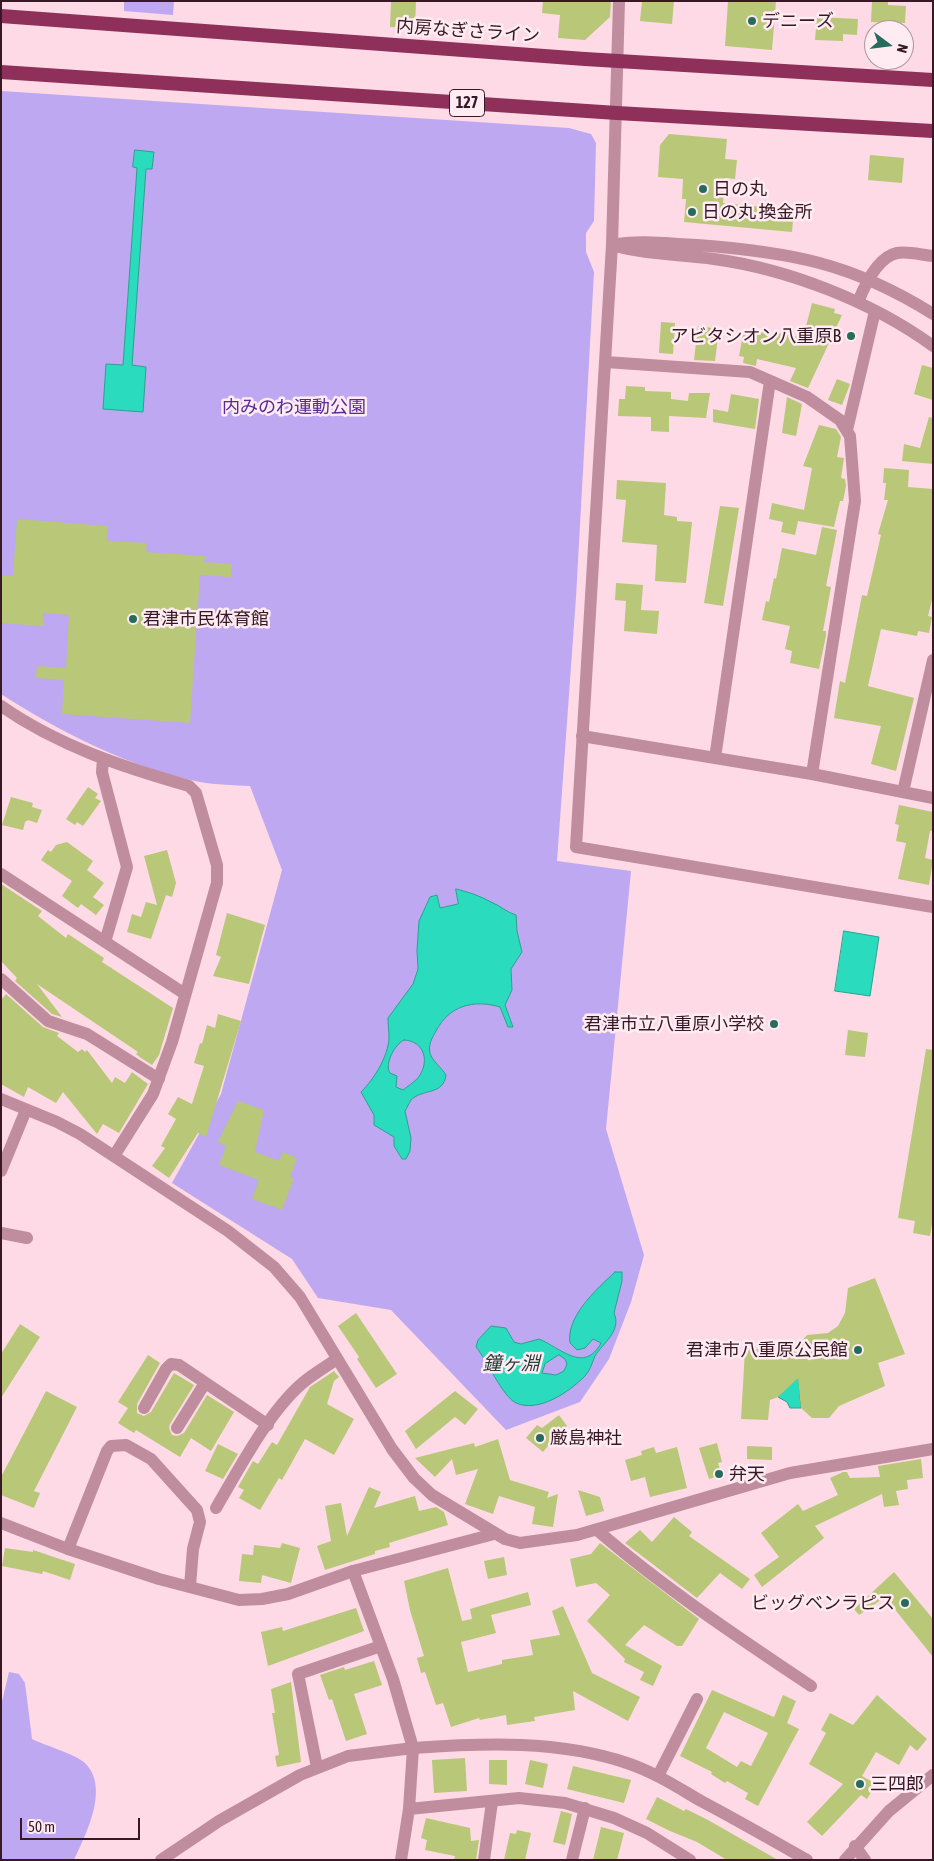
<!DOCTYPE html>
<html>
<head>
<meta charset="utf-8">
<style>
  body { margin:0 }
  #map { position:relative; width:934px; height:1861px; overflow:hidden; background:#fddae5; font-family:"Asap Condensed",sans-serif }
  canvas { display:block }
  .frame { position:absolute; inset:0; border:2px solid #371824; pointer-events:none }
  .north { position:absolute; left:864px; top:20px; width:50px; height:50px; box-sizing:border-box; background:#feecf2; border:1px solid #ae97a0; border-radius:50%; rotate:105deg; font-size:14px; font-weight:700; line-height:20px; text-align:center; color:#371824 }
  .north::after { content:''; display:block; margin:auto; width:18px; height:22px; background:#276b5d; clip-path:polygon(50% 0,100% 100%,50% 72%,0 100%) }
  .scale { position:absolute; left:20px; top:1818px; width:120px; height:22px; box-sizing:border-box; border:2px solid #371824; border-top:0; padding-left:6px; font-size:15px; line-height:18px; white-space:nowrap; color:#371824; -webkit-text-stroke:4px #feecf2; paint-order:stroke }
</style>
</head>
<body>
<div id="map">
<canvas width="934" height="1861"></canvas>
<div class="frame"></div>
<div class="north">N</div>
<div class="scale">50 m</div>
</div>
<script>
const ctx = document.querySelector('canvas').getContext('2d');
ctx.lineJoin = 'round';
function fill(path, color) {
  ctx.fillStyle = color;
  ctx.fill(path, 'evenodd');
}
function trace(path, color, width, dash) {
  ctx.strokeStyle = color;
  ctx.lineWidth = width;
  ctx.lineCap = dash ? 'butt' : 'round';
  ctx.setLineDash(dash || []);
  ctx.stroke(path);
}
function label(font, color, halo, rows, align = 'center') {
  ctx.font = font + ' "Asap Condensed","Noto Sans JP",sans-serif';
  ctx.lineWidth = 5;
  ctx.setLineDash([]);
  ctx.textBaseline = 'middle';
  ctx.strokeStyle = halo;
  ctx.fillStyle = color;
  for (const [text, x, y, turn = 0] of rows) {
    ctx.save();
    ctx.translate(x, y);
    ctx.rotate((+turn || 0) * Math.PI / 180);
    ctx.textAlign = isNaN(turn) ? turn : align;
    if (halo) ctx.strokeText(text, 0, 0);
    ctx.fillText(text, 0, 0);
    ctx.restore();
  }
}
const green = new Path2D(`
  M124,1H174L173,15L124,11Z
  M1,91L569,128L591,134L596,143L594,221L586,233V252L594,272L576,597L557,861L631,871L606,1129L644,1255L631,1302L609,1359L580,1402L506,1430L391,1310L318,1298L292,1259L172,1183L221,1094L282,870L250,786C234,785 216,785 200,782C133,769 58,731 1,694Z
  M9,1672L19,1674L25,1683L32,1739C44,1745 77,1755 85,1763C110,1788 86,1834 74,1860H1V1706Z`);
const water = new Path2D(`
  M135,150L154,152L152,169H146L132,365L146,367L143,412L103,409L106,364L123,365L137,168L133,167Z
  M456,889C469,892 480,896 491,902C501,906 506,912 516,915L517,931L522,952L511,969L512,990L505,1005L513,1027H508L500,1007C473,999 449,1006 436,1031C432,1038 428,1045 430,1053C432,1061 442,1068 446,1075C443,1096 423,1088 411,1100C409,1103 407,1108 405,1111L411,1138L410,1151L406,1159H402L394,1146V1137L374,1125V1115L361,1092C374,1079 388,1057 389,1038C389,1031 388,1024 388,1018L413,984L418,969L417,950L419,921L430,897L437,895L440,908L458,904ZM404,1040C425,1041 430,1062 418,1078C413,1083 408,1086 403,1090L396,1087L397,1076L390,1073C384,1064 395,1044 404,1040Z
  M844,931L879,937L870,996L835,991Z
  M615,1272H622V1281L614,1313C622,1331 603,1343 595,1356C592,1363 590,1371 585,1376C569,1392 539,1413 516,1403C502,1396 487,1360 476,1347L478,1340L491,1326L506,1328L514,1342L521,1344L539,1339C561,1348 584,1374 601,1343L593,1339L585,1348L577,1350L570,1343C566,1316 597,1289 615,1272ZM559,1355L565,1359L567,1364L564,1371L556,1375L542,1373L545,1364Z
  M797,1357L801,1408H790L787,1402L778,1397L792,1380Z`);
const building = new Path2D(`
  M391,1H416L415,28L390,27Z
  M543,1H611L610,17L585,40L558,38L560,15L542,13Z
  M642,1H674L672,24L640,21Z
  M728,1H776L772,50L725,46Z
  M872,1H888V5L906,6L905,23L871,22Z
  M817,17L858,19L857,35L843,34V41L815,40Z
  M669,134L727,139L725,159L737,160L735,179L725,178L723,203L794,210L792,232L684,222L686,199H682L683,179L658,177L660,145Z
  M870,155L904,158L902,183L868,180Z
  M812,303L835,309L834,313L842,315L808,388L790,381L796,368L757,359L756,366L743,363L744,357L739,356L744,329L773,334L774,332L803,338Z
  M661,322L675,323L673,354L659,353Z
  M698,326L719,329L715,361L694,360Z
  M922,365L933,368V400L914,394Z
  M837,379L850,384L842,405L828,400Z
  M626,386L645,387V391L671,392V399L688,401L689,393H710L706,418L669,416V432L651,431V417L618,416L619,399H625Z
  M731,394L759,399L755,429L713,422V409L728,412Z
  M787,397L802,404L796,436L782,433Z
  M929,417L933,418V464L902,461L904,444L920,448Z
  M819,425L836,429L841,437L837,457L844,458L841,478L845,479L846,486L843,501H840L834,527L798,521L795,535L781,532L783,522L769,519L772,503L804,510L812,468L803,466Z
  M884,468L909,470L908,487L933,489V596L928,616L932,617L929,633L918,631L917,636L881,629L868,686L914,698L896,771L871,764L881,726L834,718L840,681L845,683L862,595L867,596L881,535L878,534L888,500H884L886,483H883Z
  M617,480L666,483L664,515L677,517V521L692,522L686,583L655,581L657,545L622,542L626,500L616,499Z
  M720,506L739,508L723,606L704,603Z
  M17,519L108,526L107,541L147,543L146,552L205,556L204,562L232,564L231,577L200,575L190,723L62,714L64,680L36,678L37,666L66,668L69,615L43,613V626L1,623V575L13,576Z
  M822,527L837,530L826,586L831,587L823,631H826V636L819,669L790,663L792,651L785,649L790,626L762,620L766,601L769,602L774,578L776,579L782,548L816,555Z
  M616,583L643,585L641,610L659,611L657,634L624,631L626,601L615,600Z
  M88,787L98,794L95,798L101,801L83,826L77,822L75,825L66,819Z
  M11,797L33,803L32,807L42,810L37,823L28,820L25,822L23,830L2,825Z
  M899,805L933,812V831H930L925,858L933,860L929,885L898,879L906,843L896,841L899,825L895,824Z
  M67,842L93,861L87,870L104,883L93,897L104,905L96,915L81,904L78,908L62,896L72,881L41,860L48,850L51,852L56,845Z
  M167,850L176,883L172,897L166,895L151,939L127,932L132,914L141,917L146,902L157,905L144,856Z
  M1,884L42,911L38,916L66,938L68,934L104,958L102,962L173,1008L159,1055L152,1065L141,1058L136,1054L138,1052L37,984L62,1017L52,1014L15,981L17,978L1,961Z
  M227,913L265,925L249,984L213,976L221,957L216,955Z
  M6,994L43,1027L59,1033L57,1036L78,1052L82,1049L85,1052L87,1050L112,1083L115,1077L125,1083L132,1072L148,1084L119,1133L103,1124L97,1134L63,1092L56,1103L28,1087L24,1097L1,1084V1000Z
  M218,1014L241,1021L206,1137L198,1133L169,1178L152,1166L165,1148L161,1146L176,1119L168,1114L178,1097L192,1104L204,1066L194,1063L200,1043L202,1044L207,1025L215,1028Z
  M848,1030L868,1033L865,1057L845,1055Z
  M926,1049L933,1050V1218L930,1236L913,1233L915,1221L898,1218Z
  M238,1101L264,1110L255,1152L279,1161L283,1152L297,1158L290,1177L294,1178L282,1210L252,1199L259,1180L219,1165L226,1146L218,1142Z
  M875,1278L905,1354L878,1363L885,1386L839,1406L829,1418H812L801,1408L798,1378L778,1397L770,1400L768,1420L741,1419L745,1350L782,1347L801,1342L807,1335L828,1333L838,1326L845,1313L848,1288Z
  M356,1313L397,1374L376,1388L357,1359L359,1357L338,1326Z
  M20,1324L40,1337L1,1398V1354Z
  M148,1355L160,1363L137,1404V1413L144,1416L151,1412L174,1373L194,1385L170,1424L169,1428L172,1435L177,1436L184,1433L207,1395L234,1412L211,1451L191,1438L180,1457L136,1430L134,1433L118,1423L128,1408L118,1402Z
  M334,1371L339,1377L334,1381L327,1404L354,1419L334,1455L305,1439L282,1480L279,1478L260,1510L239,1498L244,1490L238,1487L253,1461L258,1464L272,1442L277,1445L310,1387Z
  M46,1391L77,1407L34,1491L40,1493L34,1508L1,1495V1477Z
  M455,1391L478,1409L465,1425L455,1417L416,1449L405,1431Z
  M559,1415L567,1426L557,1435L543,1452L526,1438L537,1425L542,1428Z
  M498,1439L510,1480L549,1492L547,1498L558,1494L553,1527L532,1524L535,1507L499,1496L493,1514L465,1504L478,1469L456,1475L452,1459L435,1477L415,1458L474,1443L475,1447Z
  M717,1443L722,1462L718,1463L722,1475L709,1479L699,1448Z
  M218,1444L238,1454L223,1479L205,1471Z
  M747,1446L772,1447V1460L747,1459Z
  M654,1447L656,1453L677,1447L687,1488L650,1497L645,1477L631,1481L625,1460L642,1455L641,1451Z
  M921,1459L923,1478L907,1480L908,1489L896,1491L899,1505L884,1507L882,1494L815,1526L824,1538L762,1587L754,1575L779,1557L761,1533L798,1504L803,1511L838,1495L830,1478L843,1472H847L850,1478L880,1477L878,1466Z
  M369,1487L381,1492L374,1508L415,1496L419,1511L436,1507L444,1512L448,1525L389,1543L390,1547L375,1551V1554L325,1570L317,1546L331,1541L325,1506L341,1503L347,1536Z
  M578,1490L600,1497L604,1511L586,1516Z
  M674,1517L692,1532L689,1536L750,1579L742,1589L720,1573L697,1598L625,1543L640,1530L652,1542Z
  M282,1543L300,1548L291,1583L262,1575L261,1583L239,1581L242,1554L253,1555L254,1545L280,1548Z
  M600,1543L699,1619L682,1646H677L644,1625L625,1645L662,1666L653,1686L640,1680L644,1672L624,1662L625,1659L587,1621L610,1595L596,1583L576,1587L570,1559L591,1554Z
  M5,1548L33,1552V1550L75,1564L70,1580L43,1571L42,1574L2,1566Z
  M504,1557L507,1575L488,1579L484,1561Z
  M448,1568L462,1621L472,1619L470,1609L528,1592L531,1605L491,1615L496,1633L461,1642L468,1672L502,1664V1660L533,1655L530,1640L560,1635L552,1611L563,1606L592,1673L640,1697L628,1721L573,1691L575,1710L534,1717L535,1721L507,1725L506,1715L480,1720L479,1718L451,1727L443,1703L436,1705L425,1672L421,1673L417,1658L424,1656L410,1610L404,1581Z
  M894,1572L933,1619V1657L885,1597L859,1615L854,1609Z
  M356,1608L364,1631L268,1666L261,1632L282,1627L283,1631Z
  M374,1661L382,1685L354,1694L367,1734L346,1741L332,1699L329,1700L320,1675L344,1667L345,1670Z
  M291,1682L301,1762L277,1767L275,1756L279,1755L272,1713H275L271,1689Z
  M712,1690L774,1717L783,1695L796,1701L787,1723L799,1729L758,1806L745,1799L748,1793L727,1781L725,1783L711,1774L712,1772L680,1756ZM724,1712L768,1733L751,1766L741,1761L737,1767L706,1748Z
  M877,1695L927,1739L917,1751L910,1745L899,1765L876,1752L862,1776L876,1784L867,1799L861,1795L822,1836L807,1822L843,1784L809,1764L826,1733L821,1730L830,1713L853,1725Z
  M465,1758L467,1791L434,1793L432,1760Z
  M489,1760H507V1785L489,1784Z
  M530,1760L548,1764L543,1788L525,1784Z
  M573,1766L631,1780L624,1803L567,1789Z
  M657,1797L684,1811L686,1809L708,1820L778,1860H727L697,1842L670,1831L646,1819Z
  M561,1811L572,1814L565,1845L553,1842Z
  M426,1818L470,1828L471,1841L479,1840L476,1860H454L455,1856L425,1850L427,1840L421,1838Z
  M601,1827L624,1833L617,1860H593Z
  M517,1830L531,1833L525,1860H504L510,1833L516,1834Z`);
const minor = new Path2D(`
  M858,302C864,287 877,257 897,253C907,251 922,255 933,256
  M606,362L750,372L807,397L840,420L850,436L855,501L812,774
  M847,430L875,311
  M1,706C58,746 123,767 189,786L196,793L217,865V883L172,1042L153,1094L114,1156
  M582,736L812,774L933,798
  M715,758L770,381
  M103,759L102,772L127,867L105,942
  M903,792L933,660
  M1,874L185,994
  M1,979L48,1021L87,1034L159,1079
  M1,1099L57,1122L80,1134L228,1231L274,1267L300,1297L392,1449L414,1478L432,1495L505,1539L520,1543L577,1535L790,1473L933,1449
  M1,1171L26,1110
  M1,1233L27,1238
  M144,1408L166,1369L171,1364L179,1365L268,1425
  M177,1428L205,1383
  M216,1508C239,1469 270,1409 305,1381C315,1373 327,1366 337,1359
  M597,1530C664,1588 738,1637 811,1686
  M68,1549L107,1451L111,1446L126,1445L151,1459L197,1510L200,1522L193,1549L190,1586
  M353,1571L393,1679L413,1748L409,1809L401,1860
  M317,1767L298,1674L381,1646
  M658,1776L697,1699
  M409,1809L519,1798L565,1803L614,1818L647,1833L690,1860
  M855,1846L865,1860
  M161,1860L219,1821L300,1775L348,1756L413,1748
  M484,1860L492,1802
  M572,1860L585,1808`);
const tertiary = new Path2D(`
  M619,1L612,245L576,847L933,907
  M617,244C644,240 670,244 697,245C790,252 852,263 933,314
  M612,245C646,255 680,254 714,259C788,269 873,302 933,346
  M1,1523L68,1549L159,1579L239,1600L262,1599L288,1594L353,1571L494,1534
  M413,1748C484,1743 559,1740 627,1763C654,1772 677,1787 701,1801C737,1820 772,1840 807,1860
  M845,1860L889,1811L933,1775`);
const trunk = new Path2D(`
  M1,16L585,59L933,80
  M1,72L617,113L933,131`);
const markers = [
  [752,21,5,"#276b5d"],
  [703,189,5,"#276b5d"],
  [692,212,5,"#276b5d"],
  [851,336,5,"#276b5d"],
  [133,619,5,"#276b5d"],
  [774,1024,5,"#276b5d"],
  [858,1350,5,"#276b5d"],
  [540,1438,5,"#276b5d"],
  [719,1474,5,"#276b5d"],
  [905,1603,5,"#276b5d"],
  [860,1784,5,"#276b5d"]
];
const shields = [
  [467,103,35]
];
const shieldNames = [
  ["127",467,103]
];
const poiNames = [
  ["デニーズ",762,21],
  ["日の丸",713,189],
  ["日の丸 換金所",702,212],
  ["アビタシオン八重原B",841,336,"right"],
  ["君津市民体育館",143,619],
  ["君津市立八重原小学校",764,1024,"right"],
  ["君津市八重原公民館",848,1350,"right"],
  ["厳島神社",550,1438],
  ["弁天",729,1474],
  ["ビッグベンラピス",895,1603,"right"],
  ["三四郎",870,1784]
];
const streetNames = [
  ["内房なぎさライン",468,31,4]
];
const parkNames = [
  ["内みのわ運動公園",294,407]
];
const waterNames = [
  ["鐘ヶ淵",511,1364]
];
fill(green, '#bda8f1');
fill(water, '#2adbbd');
trace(water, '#2ea08f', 1);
fill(building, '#b9c778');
trace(minor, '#bf8d9e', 12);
trace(tertiary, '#bf8d9e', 12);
trace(trunk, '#8e3059', 14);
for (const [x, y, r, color] of markers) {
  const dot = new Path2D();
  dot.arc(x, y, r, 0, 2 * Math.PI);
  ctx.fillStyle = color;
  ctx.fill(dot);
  trace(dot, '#feecf2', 2);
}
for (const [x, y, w] of shields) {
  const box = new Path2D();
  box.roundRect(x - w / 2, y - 13.5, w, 27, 4);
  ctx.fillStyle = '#feecf2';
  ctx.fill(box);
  trace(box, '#371824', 1);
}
label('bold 16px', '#371824', null, shieldNames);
label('18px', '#371824', '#feecf2', poiNames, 'left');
label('18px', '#371824', '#feecf2', streetNames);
label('18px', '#582999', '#feecf2', parkNames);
label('italic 19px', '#253f39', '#feecf2', waterNames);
</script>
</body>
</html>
